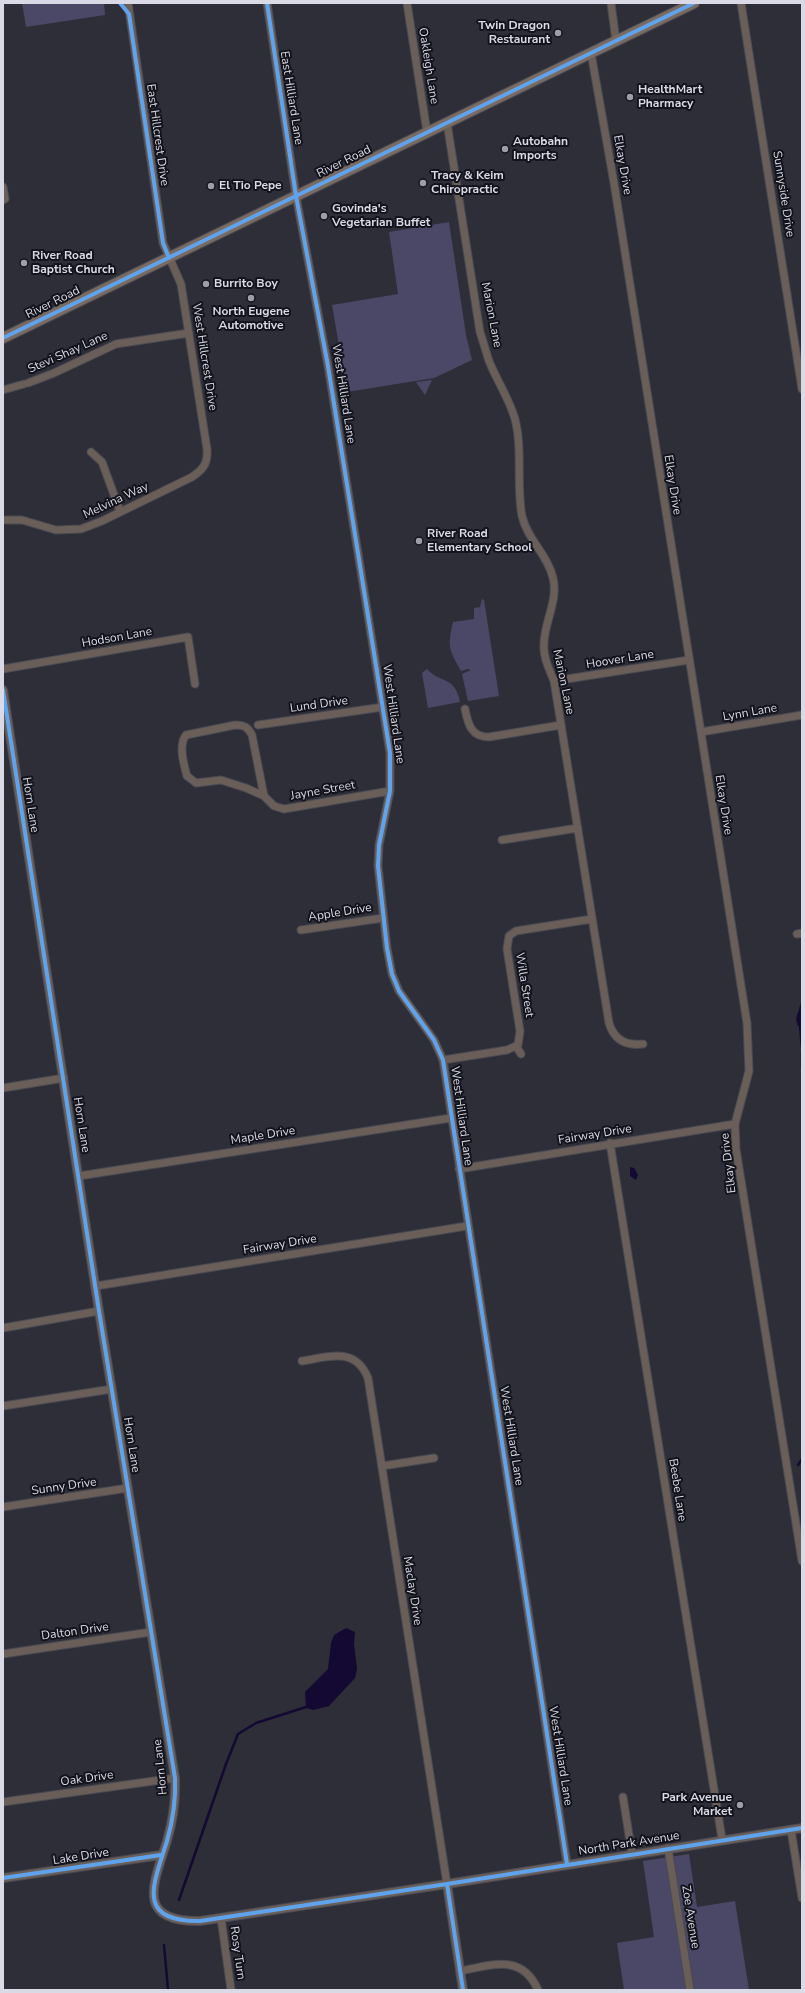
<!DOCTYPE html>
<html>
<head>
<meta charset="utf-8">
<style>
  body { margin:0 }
  #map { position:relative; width:805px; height:1993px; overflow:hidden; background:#2e2e38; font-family:"Nunito Sans",sans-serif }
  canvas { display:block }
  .frame { position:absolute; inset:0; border:4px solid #dadae7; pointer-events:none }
</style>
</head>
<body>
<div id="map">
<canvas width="805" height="1993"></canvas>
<div class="frame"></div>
</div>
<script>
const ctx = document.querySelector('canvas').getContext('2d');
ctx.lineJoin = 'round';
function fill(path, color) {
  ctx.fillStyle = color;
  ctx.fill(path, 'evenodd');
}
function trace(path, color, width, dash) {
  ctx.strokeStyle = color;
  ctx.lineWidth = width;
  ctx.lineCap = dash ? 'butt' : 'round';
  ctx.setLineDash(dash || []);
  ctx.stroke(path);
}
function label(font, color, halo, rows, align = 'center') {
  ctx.font = font + ' "Nunito Sans",sans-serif';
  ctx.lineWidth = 4;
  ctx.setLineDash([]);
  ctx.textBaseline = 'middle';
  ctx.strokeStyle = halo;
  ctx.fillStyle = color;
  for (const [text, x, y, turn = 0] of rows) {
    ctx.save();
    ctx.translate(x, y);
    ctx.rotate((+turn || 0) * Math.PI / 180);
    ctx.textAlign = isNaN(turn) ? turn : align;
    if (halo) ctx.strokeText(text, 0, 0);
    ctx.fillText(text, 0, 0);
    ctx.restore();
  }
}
const green = new Path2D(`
  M22,3H104L105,15L26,27Z
  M449,222L466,335L472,360L434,378L347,392L332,305L398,294L389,232Z
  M432,380L425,395L416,382Z
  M482,599L484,600L499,696L468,701L462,674L471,670L468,669L461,671C449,649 447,647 453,622L474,619V608L480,607Z
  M427,669C440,684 455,675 460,702L428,708L422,673Z
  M689,1854L697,1907L735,1901L749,1990H624L617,1943L654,1937L643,1861Z`);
const water = new Path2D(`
  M802,999V1025L798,1026L796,1019Z
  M630,1167L634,1168L638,1175L636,1180L630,1176Z
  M346,1628L355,1632L354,1644L357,1669L355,1678L329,1706L313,1710L306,1708L305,1692L328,1669L331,1643L334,1635Z`);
const stream = new Path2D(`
  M800,1026L802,1048
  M802,1051V1066
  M798,1465L802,1459
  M179,1900L226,1764L238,1734L256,1723L306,1707
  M164,1945L168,1990`);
const minor = new Path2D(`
  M267,3L296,196L328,366L390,753V791L379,845L378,866L387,948L392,974L399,991L434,1040L443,1060L567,1864
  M407,3L427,132
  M611,3L616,41
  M741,3L802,389
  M591,53L614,183L747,1023L749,1071L735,1124L736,1149L802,1561
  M447,123L480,332C483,341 486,352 489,361C497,381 509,398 515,419C523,451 516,484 522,516C527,539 548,555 553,578C559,602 542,625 544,649C544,660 550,671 554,681L609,1023C614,1040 626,1046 643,1044
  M3,187L5,199L3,200
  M28,383L54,373L116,344L189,333
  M3,390L24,384
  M91,452L102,462L120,511
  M3,520H22L56,530L81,529L102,521L192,477C204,469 208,463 207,449L181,284L163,243L128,3
  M3,669L188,637L195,684
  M554,681L689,660
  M465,709C468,724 471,737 489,737L561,725
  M235,725C244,725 248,727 252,735L264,796L246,788L221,780L196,783L187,776C184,765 178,745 186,735Z
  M258,725L383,707
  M701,732L802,715
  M264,796L274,806L284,809L390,791
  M502,840L578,828
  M301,930L383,918
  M797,934L802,933
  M516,1046L521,1054
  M443,1060L507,1050L518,1045L520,1031L507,949L509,936L516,931L592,919
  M3,1088L64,1078
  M610,1143L722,1839
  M459,1169L735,1124
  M79,1176L451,1118
  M96,1286L467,1226
  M3,1328L99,1311
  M302,1361C328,1357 355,1346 368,1378L447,1884
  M3,1406L112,1389
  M382,1466L434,1458
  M3,1507L128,1488
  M3,1654L151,1632
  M623,1797L632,1854
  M3,1802L175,1778
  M791,1830L802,1898
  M668,1848L690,1990
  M221,1918L231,1990
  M460,1971C492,1965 522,1953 538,1990`);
const tertiary = new Path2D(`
  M3,690L99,1311L175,1778C176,1799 173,1820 167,1841C154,1883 134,1922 200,1921L447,1884
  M3,1878L161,1855
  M463,1990L447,1884L802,1828`);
const primary = new Path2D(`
  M3,338L694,3`);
const cycleway = new Path2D(`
  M120,3L129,14L163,243L169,258
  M267,3L296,196L328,366L390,753V791L379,845L378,866L387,948L392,974L399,991L434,1040L443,1060L567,1864
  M3,338L694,3
  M3,690L99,1311L175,1778C176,1799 173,1820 167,1841C154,1883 134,1922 200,1921L447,1884
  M3,1878L161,1855
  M463,1990L447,1884L802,1828`);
const markers = [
  [558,33,4,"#9e9eaa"],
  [630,97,4,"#9e9eaa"],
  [505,149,4,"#9e9eaa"],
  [423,183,4,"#9e9eaa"],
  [211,186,4,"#9e9eaa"],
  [324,216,4,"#9e9eaa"],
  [24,263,4,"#9e9eaa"],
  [206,284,4,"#9e9eaa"],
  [251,298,4,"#9e9eaa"],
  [419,541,4,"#9e9eaa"],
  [740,1805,4,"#9e9eaa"]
];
const poiNames = [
  ["Twin Dragon",550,26,"right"],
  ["Restaurant",550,40,"right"],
  ["HealthMart",638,90],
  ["Pharmacy",638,104],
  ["Autobahn",513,142],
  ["Imports",513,156],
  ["Tracy & Keim",431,176],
  ["Chiropractic",431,190],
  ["El Tio Pepe",219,186],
  ["Govinda's",332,209],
  ["Vegetarian Buffet",332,223],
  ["River Road",32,256],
  ["Baptist Church",32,270],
  ["Burrito Boy",214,284],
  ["North Eugene",251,312,"center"],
  ["Automotive",251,326,"center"],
  ["River Road",427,534],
  ["Elementary School",427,548],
  ["Park Avenue",732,1798,"right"],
  ["Market",732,1812,"right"]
];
const streetNames = [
  ["Oakleigh Lane",428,66,81],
  ["East Hilliard Lane",291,98,81],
  ["East Hillcrest Drive",157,135,82],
  ["River Road",344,162,-26],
  ["Elkay Drive",622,165,80],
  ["Sunnyside Drive",783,194,81],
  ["River Road",53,303,-26],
  ["Marion Lane",491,315,79],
  ["Stevi Shay Lane",68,353,-24],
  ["West Hillcrest Drive",204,357,81],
  ["West Hilliard Lane",343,394,81],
  ["Elkay Drive",672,485,81],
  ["Melvina Way",116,501,-25],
  ["Hodson Lane",117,638,-10],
  ["Hoover Lane",620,660,-9],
  ["Marion Lane",563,682,78],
  ["Lund Drive",319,705,-8],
  ["Lynn Lane",750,713,-10],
  ["West Hilliard Lane",393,714,82],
  ["Jayne Street",323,791,-10],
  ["Horn Lane",30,805,81],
  ["Elkay Drive",723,805,81],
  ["Apple Drive",340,913,-9],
  ["Willa Street",524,985,81],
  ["West Hilliard Lane",461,1116,82],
  ["Horn Lane",81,1125,81],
  ["Fairway Drive",595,1135,-9],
  ["Maple Drive",263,1136,-9],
  ["Elkay Drive",729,1163,-97],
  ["Fairway Drive",280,1245,-9],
  ["West Hilliard Lane",511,1436,81],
  ["Horn Lane",131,1445,81],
  ["Sunny Drive",64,1487,-8],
  ["Beebe Lane",677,1490,81],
  ["Maclay Drive",412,1591,81],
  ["Dalton Drive",75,1632,-8],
  ["West Hilliard Lane",560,1756,81],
  ["Horn Lane",161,1767,-96],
  ["Oak Drive",87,1779,-8],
  ["North Park Avenue",629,1844,-9],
  ["Lake Drive",81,1857,-9],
  ["Zoe Avenue",690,1917,81],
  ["Rosy Turn",237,1953,82]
];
fill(green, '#4a4866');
fill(water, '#130932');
trace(stream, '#130932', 2.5);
trace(minor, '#4a4a53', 9);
trace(tertiary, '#4a4a53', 10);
trace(primary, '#4a4a53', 12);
trace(minor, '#6a5e59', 7);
trace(tertiary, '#6a5e59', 8);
trace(primary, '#7a6a60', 10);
trace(cycleway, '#60a3ed', 4);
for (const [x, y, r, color] of markers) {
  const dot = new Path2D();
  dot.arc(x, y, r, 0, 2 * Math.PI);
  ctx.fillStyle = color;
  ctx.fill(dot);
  trace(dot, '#13131c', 1.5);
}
label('bold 12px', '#dadae7', '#13131c', poiNames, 'left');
label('12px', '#dadae7', '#13131c', streetNames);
</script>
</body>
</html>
